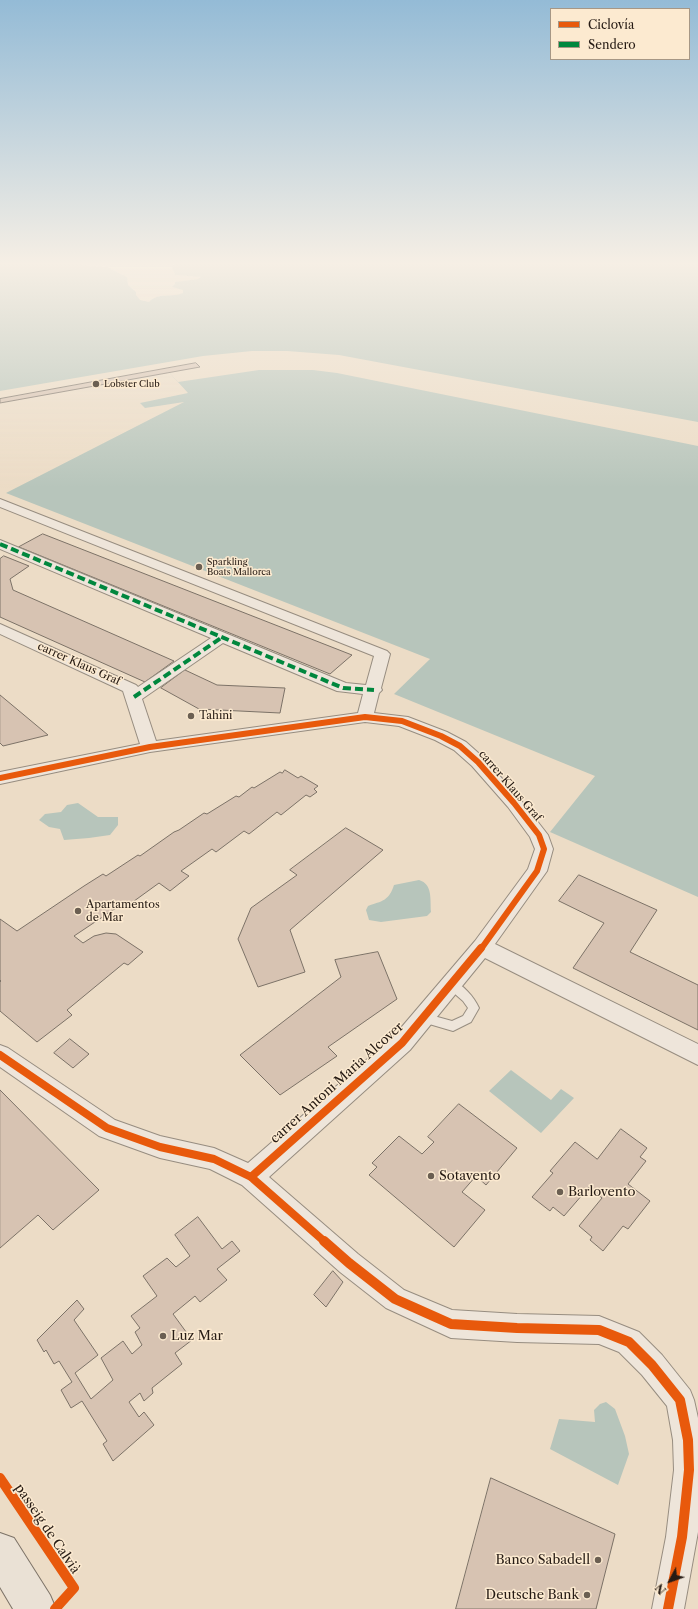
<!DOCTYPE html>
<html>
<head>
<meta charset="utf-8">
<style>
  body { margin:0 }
  #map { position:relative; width:698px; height:1609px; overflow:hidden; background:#ecdcc6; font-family:"Libre Caslon Text",serif }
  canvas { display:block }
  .legend { position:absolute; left:550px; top:8px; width:140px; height:52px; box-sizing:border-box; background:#fcead0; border:1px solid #a69785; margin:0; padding:5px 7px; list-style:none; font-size:12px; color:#261b14 }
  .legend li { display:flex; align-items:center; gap:8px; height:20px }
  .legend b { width:20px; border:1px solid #a69785 }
  .north { position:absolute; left:650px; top:1561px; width:40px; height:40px; -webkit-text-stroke:3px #fcead0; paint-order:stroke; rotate:229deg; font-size:11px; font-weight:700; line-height:16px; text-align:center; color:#261b14 }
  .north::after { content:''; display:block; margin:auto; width:14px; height:18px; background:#261b14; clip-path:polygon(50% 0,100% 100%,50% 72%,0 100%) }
</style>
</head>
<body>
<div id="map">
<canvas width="698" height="1609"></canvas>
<ul class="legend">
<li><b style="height:5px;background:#e8590c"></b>Ciclovía</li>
<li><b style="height:5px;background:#00873e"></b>Sendero</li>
</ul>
<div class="north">N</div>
</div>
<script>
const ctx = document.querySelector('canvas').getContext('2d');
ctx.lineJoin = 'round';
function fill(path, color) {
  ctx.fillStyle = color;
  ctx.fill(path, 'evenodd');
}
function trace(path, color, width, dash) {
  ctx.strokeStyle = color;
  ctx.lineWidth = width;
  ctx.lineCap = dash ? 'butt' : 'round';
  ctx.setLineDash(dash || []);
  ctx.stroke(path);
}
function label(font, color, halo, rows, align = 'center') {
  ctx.font = font + ' "Libre Caslon Text",serif';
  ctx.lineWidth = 3;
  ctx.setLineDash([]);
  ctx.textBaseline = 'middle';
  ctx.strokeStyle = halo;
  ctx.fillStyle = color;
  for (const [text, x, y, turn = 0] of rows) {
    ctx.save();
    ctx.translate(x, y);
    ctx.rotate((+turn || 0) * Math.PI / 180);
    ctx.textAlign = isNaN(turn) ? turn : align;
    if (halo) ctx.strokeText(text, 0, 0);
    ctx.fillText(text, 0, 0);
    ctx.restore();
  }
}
const water = new Path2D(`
  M0,262H73L87,266L107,267L127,277L128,285L136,292V295L140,300L149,302C158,292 172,298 183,293V290L172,287L175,284V282L198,279L201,277L175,275L172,267L175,262H698V897L550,832L595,776L394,694L430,659L6,493L184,402L145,408L140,403L188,393L166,369L0,400Z
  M78,803L98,817H118V825L110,835L89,838L64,840L60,829L49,827L39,820L45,814L61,812L67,805Z
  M419,880C433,884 430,900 431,912L427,916L381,922L369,920L366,910L368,906C382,901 389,901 394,885Z
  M511,1070L551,1100L561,1089L574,1098L541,1133L489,1091Z
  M606,1402L615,1409L625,1436L629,1454L618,1485L550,1449L559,1419L595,1422L594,1410L600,1404Z`);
const pier = new Path2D(`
  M252,351H287L339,355L698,422V446L337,373L313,370H259L178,382L166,369L0,400V391L203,356Z`);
const building = new Path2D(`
  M196,363L200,367L0,403V399Z
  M43,534L352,655L330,674L19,547Z
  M4,556L29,566L10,579L13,590L174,661L145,682L0,617V559Z
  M185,670L217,685L285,688L280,713L199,709L161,688Z
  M0,695L48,735L3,746L0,743Z
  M285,770L298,778L301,776L318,786L314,789L317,792L310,797L306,795L281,815L277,812L249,834L244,831L216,852L212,849L181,871L189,876L170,891L159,883L130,904L125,902L74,936L83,943L94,936L106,933L116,934L143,952L128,965L124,963L67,1010L72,1015L37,1042L0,1011V982L1,981L0,980V919L17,931L84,886L103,874L106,876L138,855L140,856L174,832L179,830L204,813L207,814L236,796L239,797L252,787L254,788L280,772L282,773Z
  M346,828L383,850L290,930L305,972L258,987L238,939L251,908L297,875L290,870Z
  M579,875L657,910L630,952L698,985V1030L573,968L604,923L559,901Z
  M378,952L397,999L328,1047L337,1056L280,1095L240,1055L341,977L335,960Z
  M70,1039L89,1054L73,1068L54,1053Z
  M0,1090L99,1190L53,1230L38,1215L0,1248Z
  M459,1104L517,1148L486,1185L476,1176L462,1192L485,1210L454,1247L369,1175L377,1167L372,1163L399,1136L422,1154L434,1142L428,1137Z
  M621,1129L647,1148L640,1157L646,1161L628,1184L650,1201L628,1229L623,1226L603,1251L590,1240L592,1237L579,1226L602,1198L589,1187L564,1216L553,1207L550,1211L532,1197L553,1173L550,1171L575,1142L597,1159Z
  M198,1217L222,1249L232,1241L240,1251L217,1269L227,1280L200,1302L195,1296L173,1314L192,1340L175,1353L182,1364L152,1388L153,1393L144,1401L140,1393L129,1402L139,1417L144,1412L154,1425L113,1461L103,1444L107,1441L82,1401L71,1408L61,1390L72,1382L59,1361L54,1364L46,1350L44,1352L37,1340L77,1300L84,1309L74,1320L98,1355L75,1373L91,1399L113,1380L101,1358L123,1341L132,1354L142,1345L135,1332L140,1328L131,1316L157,1296L143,1276L167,1258L176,1267L190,1256L175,1235Z
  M333,1271L343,1282L326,1307L314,1295Z
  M491,1478L615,1534L596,1609H456Z`);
const lane = new Path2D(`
  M451,980C463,984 474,997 479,1008L471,1022L453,1031L419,1021L418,1018L419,1015L423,1013L452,1021L463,1016L468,1008L463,1001L447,987L446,984L447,981Z`);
const street = new Path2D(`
  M0,499L387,651L390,654L381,688L382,690L379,693L374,713L408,717L447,732L466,742L484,758L520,799L548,835L553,849L547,871L495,944L698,1044V1065L485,958L410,1050L269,1177L358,1254L404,1290L452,1310L517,1314L599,1316L639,1332L662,1355L690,1390L694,1400L698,1418V1532L684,1609H652L666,1537L674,1470L673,1440L667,1406L642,1375L619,1352L599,1344L517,1342L451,1338L386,1308L340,1272L242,1185L210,1169L160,1158L99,1136L0,1067V1045L8,1048L115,1120L160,1136L214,1148L248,1163L394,1036L475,941L528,869L535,849L530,837L508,807L472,766L454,750L435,740L399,726L365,722L150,752L0,784V772L140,744L123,691L0,634V624L136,685L138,687L211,638L0,549V540L346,683L366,685L374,656L0,507ZM223,643L337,691L363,694L358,713L156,741L142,699Z`);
const primary = new Path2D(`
  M0,1533L14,1538L50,1595L56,1609H13L0,1587Z`);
const quiet = new Path2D(`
  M0,544L343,688L374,690
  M134,697L221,638`);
const cyclewayFar2 = new Path2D(`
  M0,778L150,747L365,717L402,721L441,736L460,746L478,762L514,803L539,835L544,849L537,871L481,949`);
const cyclewayFar1 = new Path2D(`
  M0,1055L107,1128L160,1147L214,1159L251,1177L325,1242
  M251,1177L402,1043L481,948`);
const cycleway = new Path2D(`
  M324,1241L349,1263L395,1299L451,1324L517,1328L599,1330L629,1342L652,1365L680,1400L688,1440L689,1470L682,1537L668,1609
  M0,1478L74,1588L55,1609`);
const markers = [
  [96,384,4,"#6b5f52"],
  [199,567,4,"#6b5f52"],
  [191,716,4,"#6b5f52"],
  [78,911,4,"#6b5f52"],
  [431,1176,4,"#6b5f52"],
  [560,1192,4,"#6b5f52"],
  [163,1336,4,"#6b5f52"],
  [598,1560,4,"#6b5f52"],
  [587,1595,4,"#6b5f52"]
];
const farPoinames = [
  ["Lobster Club",104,384],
  ["Sparkling",207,562],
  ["Boats Mallorca",207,572]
];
const streetNames = [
  ["carrer Klaus Graf",79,664,24],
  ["carrer Klaus Graf",510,786,49]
];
const poiNames = [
  ["Tahini",199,716],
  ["Apartamentos",86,905],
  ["de Mar",86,918]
];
const nearStreetnames = [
  ["carrer Antoni Maria Alcover",337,1083,-42],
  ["passeig de Calvià",47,1529,56]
];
const nearPoinames = [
  ["Sotavento",439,1176],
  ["Barlovento",568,1192],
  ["Luz Mar",171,1336],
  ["Banco Sabadell",590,1560,"right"],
  ["Deutsche Bank",579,1595,"right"]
];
fill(water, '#b7c5bb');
fill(pier, '#ecdcc6');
fill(building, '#d7c3b2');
trace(building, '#7c7267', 1);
trace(lane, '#978d80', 2);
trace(street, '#978d80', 2);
trace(primary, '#7c7267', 2);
fill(lane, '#eee5da');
fill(street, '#eee5da');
fill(primary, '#eae1d5');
trace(quiet, '#00873e', 4, [8, 4]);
trace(cyclewayFar2, '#e8590c', 6);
trace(cyclewayFar1, '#e8590c', 8);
trace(cycleway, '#e8590c', 10);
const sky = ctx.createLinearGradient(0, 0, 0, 488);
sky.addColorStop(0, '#94bbd6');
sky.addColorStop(0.54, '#f6efe5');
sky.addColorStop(1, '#f6efe500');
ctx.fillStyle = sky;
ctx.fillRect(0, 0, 698, 488);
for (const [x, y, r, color] of markers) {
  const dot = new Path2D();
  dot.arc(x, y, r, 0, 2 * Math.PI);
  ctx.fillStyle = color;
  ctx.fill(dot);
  trace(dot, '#fcead0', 1.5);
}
label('9px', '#261b14', '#fcead0', farPoinames, 'left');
label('11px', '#261b14', '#fcead0', streetNames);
label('11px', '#261b14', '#fcead0', poiNames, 'left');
label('13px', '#261b14', '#fcead0', nearStreetnames);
label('13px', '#261b14', '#fcead0', nearPoinames, 'left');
</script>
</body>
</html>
